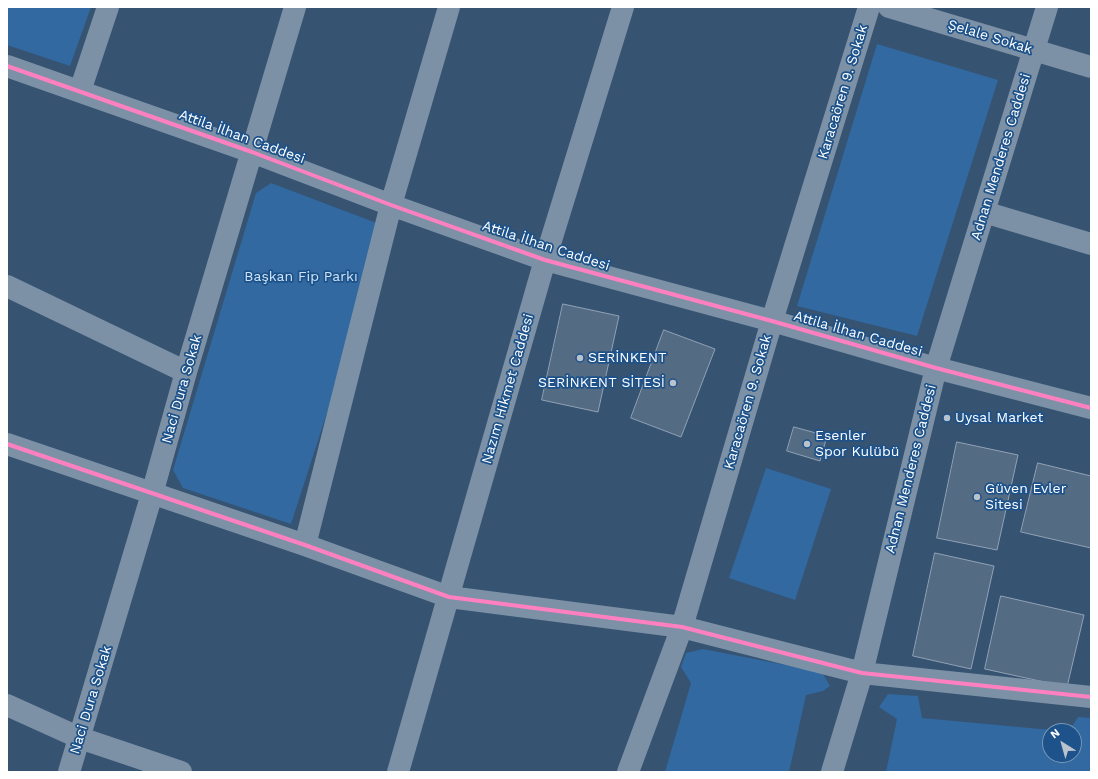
<!DOCTYPE html>
<html>
<head>
<meta charset="utf-8">
<style>
  body { margin:0 }
  #map { position:relative; width:1098px; height:779px; overflow:hidden; background:#365372; font-family:"Work Sans",sans-serif }
  canvas { display:block }
  .frame { position:absolute; inset:0; border:8px solid #fff; pointer-events:none }
  .north { position:absolute; left:1042px; top:723px; width:40px; height:40px; box-sizing:border-box; background:#1d528a; border:1px solid #7797b9; border-radius:50%; rotate:323deg; font-size:11px; font-weight:700; line-height:16px; text-align:center; color:#fff }
  .north::after { content:''; display:block; margin:auto; width:14px; height:18px; background:#b9c3ce; clip-path:polygon(50% 0,100% 100%,50% 72%,0 100%) }
</style>
</head>
<body>
<div id="map">
<canvas width="1098" height="779"></canvas>
<div class="frame"></div>
<div class="north">N</div>
</div>
<script>
const ctx = document.querySelector('canvas').getContext('2d');
ctx.lineJoin = 'round';
function fill(path, color) {
  ctx.fillStyle = color;
  ctx.fill(path, 'evenodd');
}
function trace(path, color, width, dash) {
  ctx.strokeStyle = color;
  ctx.lineWidth = width;
  ctx.lineCap = dash ? 'butt' : 'round';
  ctx.setLineDash(dash || []);
  ctx.stroke(path);
}
function label(font, color, halo, rows, align = 'center') {
  ctx.font = font + ' "Work Sans",sans-serif';
  ctx.lineWidth = 3.5;
  ctx.setLineDash([]);
  ctx.textBaseline = 'middle';
  ctx.strokeStyle = halo;
  ctx.fillStyle = color;
  for (const [text, x, y, turn = 0] of rows) {
    ctx.save();
    ctx.translate(x, y);
    ctx.rotate((+turn || 0) * Math.PI / 180);
    ctx.textAlign = isNaN(turn) ? turn : align;
    if (halo) ctx.strokeText(text, 0, 0);
    ctx.fillText(text, 0, 0);
    ctx.restore();
  }
}
const green = new Path2D(`
  M7,7H91L70,66L7,45Z
  M877,44L998,80L917,336L797,306Z
  M271,183L387,227L291,524L183,488L173,470L256,193Z
  M766,468L831,489L795,600L729,578Z
  M703,649L822,672L830,686L823,691L806,695L789,772H665L691,683L681,667L686,653Z
  M888,694L918,696L922,718L1062,731H1050V755H1074V731H1069L1078,717L1091,718V772H886L897,719L879,707Z`);
const building = new Path2D(`
  M563,304L619,316L598,412L542,400Z
  M664,330L715,349L681,437L631,418Z
  M794,427L827,436L820,461L787,451Z
  M957,442L1018,455L997,550L937,538Z
  M1038,463L1091,476V548L1021,532Z
  M935,553L994,566L971,669L913,656Z
  M1001,596L1084,615L1067,687L985,669Z`);
const minor = new Path2D(`
  M889,7L1091,67
  M7,66L252,152L391,205L545,260L772,321L936,368L1091,408
  M80,91L108,7
  M984,212L1091,244
  M7,286L186,372
  M7,444L305,545L449,597L682,627L862,673L1091,697
  M305,545L391,205L449,7
  M7,705L80,738L181,772
  M69,772L152,494L186,372L295,7
  M398,772L545,260L623,7
  M628,772L682,627L772,321L869,7
  M832,772L862,673L936,368L1047,7`);
const cycleway = new Path2D(`
  M7,66L252,152L391,205L545,260L772,321L936,368L1091,408
  M7,444L305,545L449,597L682,627L862,673L1091,697`);
const markers = [
  [580,358,4,"#b9c3ce"],
  [673,383,4,"#b9c3ce"],
  [947,418,4,"#b9c3ce"],
  [807,444,4,"#b9c3ce"],
  [977,497,4,"#b9c3ce"]
];
const streetNames = [
  ["Şelale Sokak",990,37,17],
  ["Karacaören 9. Sokak",843,92,-73],
  ["Attila İlhan Caddesi",242,137,20],
  ["Adnan Menderes Caddesi",1001,157,-73],
  ["Attila İlhan Caddesi",546,246,18],
  ["Attila İlhan Caddesi",858,334,16],
  ["Naci Dura Sokak",182,389,-74],
  ["Nazım Hikmet Caddesi",508,389,-74],
  ["Karacaören 9. Sokak",748,402,-74],
  ["Adnan Menderes Caddesi",911,469,-76],
  ["Naci Dura Sokak",91,700,-73]
];
const parkNames = [
  ["Başkan Fip Parkı",301,277]
];
const poiNames = [
  ["SERİNKENT",588,358],
  ["SERİNKENT SİTESİ",665,383,"right"],
  ["Uysal Market",955,418],
  ["Esenler",815,436],
  ["Spor Kulübü",815,452],
  ["Güven Evler",985,489],
  ["Sitesi",985,505]
];
fill(green, '#3169a0');
fill(building, '#546b84');
trace(building, '#91a2b5', 1);
trace(minor, '#7d91a6', 22);
trace(cycleway, '#ff80c0', 4);
for (const [x, y, r, color] of markers) {
  const dot = new Path2D();
  dot.arc(x, y, r, 0, 2 * Math.PI);
  ctx.fillStyle = color;
  ctx.fill(dot);
  trace(dot, '#1d528a', 1.5);
}
label('14px', '#fff', '#1d528a', streetNames);
label('14px', '#cde3f9', '#1d528a', parkNames);
label('14px', '#fff', '#1d528a', poiNames, 'left');
</script>
</body>
</html>
